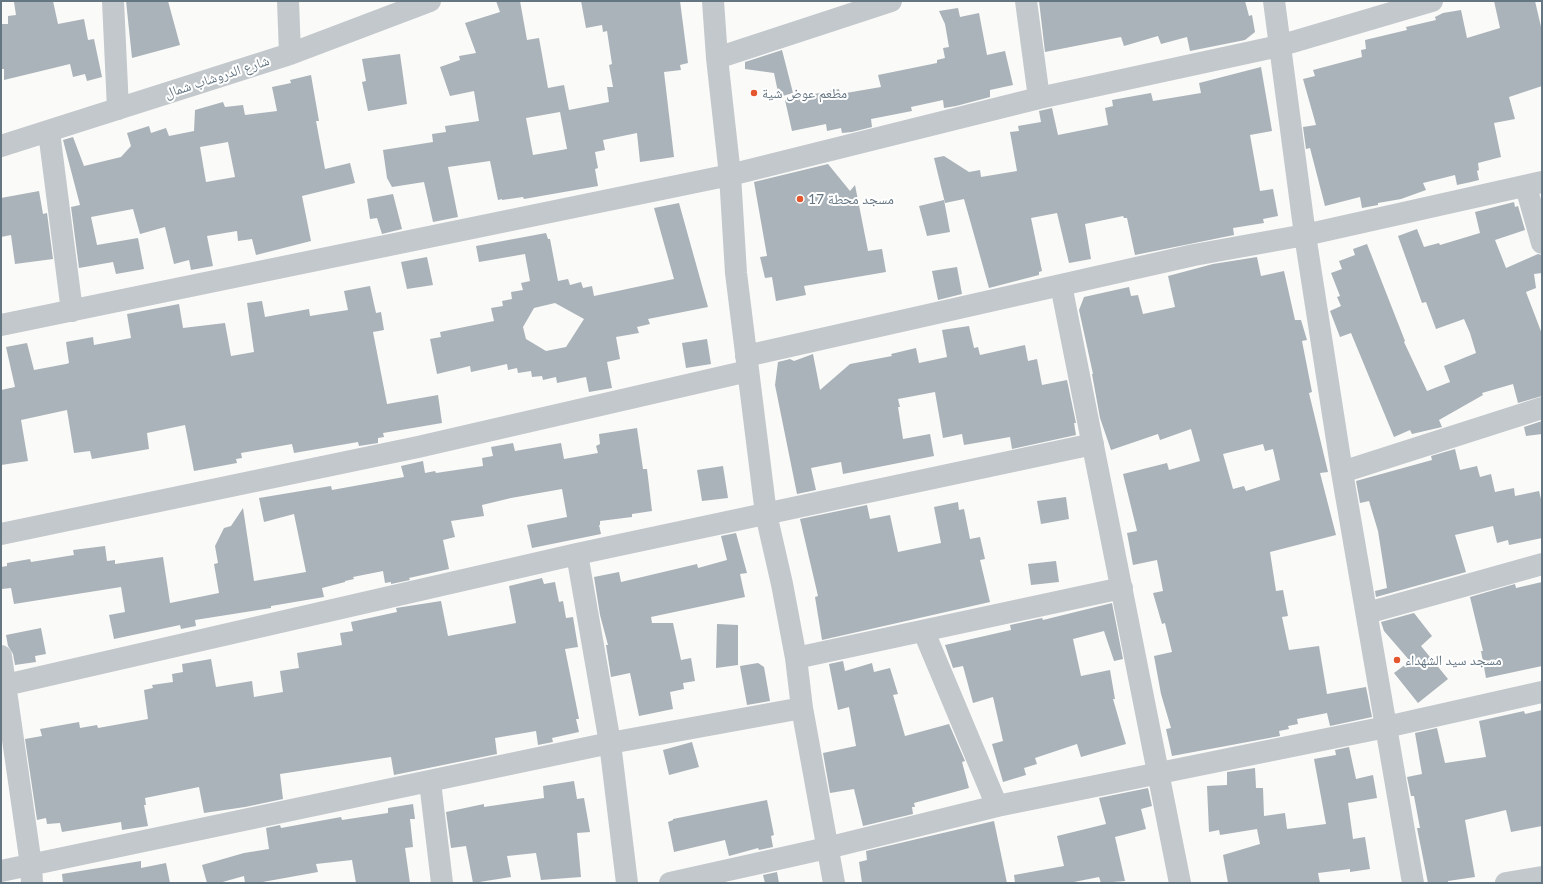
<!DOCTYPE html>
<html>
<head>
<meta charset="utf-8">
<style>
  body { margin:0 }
  #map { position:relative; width:1543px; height:884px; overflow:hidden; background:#fafaf8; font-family:Lato,sans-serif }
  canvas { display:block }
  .frame { position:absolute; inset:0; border:2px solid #657683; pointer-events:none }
</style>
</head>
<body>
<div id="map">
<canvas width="1543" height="884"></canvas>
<div class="frame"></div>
</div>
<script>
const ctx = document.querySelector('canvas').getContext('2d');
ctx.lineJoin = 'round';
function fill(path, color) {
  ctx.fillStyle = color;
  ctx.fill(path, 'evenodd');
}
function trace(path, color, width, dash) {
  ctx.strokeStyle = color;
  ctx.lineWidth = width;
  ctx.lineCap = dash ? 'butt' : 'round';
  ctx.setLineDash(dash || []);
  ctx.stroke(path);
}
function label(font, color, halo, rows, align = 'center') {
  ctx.font = font + ' Lato,"Noto Naskh Arabic",sans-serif';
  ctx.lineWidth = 4;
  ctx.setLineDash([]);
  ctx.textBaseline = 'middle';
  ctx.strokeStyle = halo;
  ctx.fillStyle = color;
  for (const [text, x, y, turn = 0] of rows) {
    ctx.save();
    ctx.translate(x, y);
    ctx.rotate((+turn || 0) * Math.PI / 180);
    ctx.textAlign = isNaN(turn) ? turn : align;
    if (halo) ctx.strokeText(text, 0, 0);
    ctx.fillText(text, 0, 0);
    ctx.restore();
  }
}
const building = new Path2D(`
  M23,1H53L58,24L84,19L88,40L94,39L102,77L87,81L85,74L73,77L70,64L4,80V69H1V24H8V16L16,15L14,2Z
  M126,1H168L180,45L132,58Z
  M496,1H520L527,40L539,38L548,88L564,85L569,110L609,102L607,87H613L609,65L612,64L607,31L603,32L602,25L586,28L581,1H680L688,63L680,65L681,70L664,72L674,157L640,162L637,133L603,140L605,150L595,152L598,168L595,169L598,186L524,199L523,197L502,200V199L498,200L490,161L448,167L458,217L433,222L424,182L392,187L387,178L383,150L433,142L432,134L446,132L445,126L479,121L474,91L450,96L440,67L460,60L459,56L476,53L465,23L500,12ZM560,112L567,149L533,155L526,118Z
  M1039,1H1245L1249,16L1252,15L1255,32L1245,40L1190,51L1187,37L1161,44L1158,36L1124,46L1121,37L1045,52Z
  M1494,1H1535L1542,31V86L1509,97L1515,119L1494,123L1501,157L1478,163L1479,170L1477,171L1479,180L1471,182L1457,185L1455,175L1423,183L1426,190L1401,199L1378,203V205L1362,208L1360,197L1325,206L1310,148L1306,149L1303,127L1316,125L1303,79L1315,76L1313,70L1362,57L1361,50L1366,49L1365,40L1407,30L1406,27L1436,20L1435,17L1443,13L1461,10L1467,38L1500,28Z
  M958,8L960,17L979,13L987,55L1005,51L1013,85L990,90V97L956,106L944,108L943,100L911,107L912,111L871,119L872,127L852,132L842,133L841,128L827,131L826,124L792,131L785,100L839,89L840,94L881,87L878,75L937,63V60L945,58L943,48L949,47L945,24L939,11Z
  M782,50L793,93L779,97L774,73L745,69V62Z
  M400,54L407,104L368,111L362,82L366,81L362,59Z
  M1261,67L1272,131L1250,135L1260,191L1273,189L1278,216L1263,219L1264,223L1233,228L1234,235L1135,255L1127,218H1124L1123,216L1085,224L1091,259L1069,263L1057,213L1031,218L1042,271L1039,272V275L989,288L964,199L945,203L934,158L944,156L969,172L980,170L981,177L1017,171L1010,132L1019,131L1018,126L1041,122L1039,111L1052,108L1058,135L1108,125L1105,108L1113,106L1112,100L1151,93L1153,101L1201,93L1199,83Z
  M311,75L319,121H316L325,169L350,163L355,183L302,196L311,241L256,255L252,239L238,241L237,231L207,236L213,266L191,270L189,260L174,264L165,227L140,234L133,209L91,217L97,245L138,238L144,269L116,274L113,262L79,268L71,207L80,205L63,140L73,137L84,166L121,157L131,146L127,133L149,126L151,133L166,128L169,136L194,131L195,110L223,102L225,107L243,105L245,115L277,111L272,87L291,83L290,80ZM228,142L235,177L206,182L200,147Z
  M828,164L850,191L855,185L868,251L882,249L886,272L804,286L806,295L776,301L772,277L765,278L760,257L767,256L754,182Z
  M39,191L43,214L47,213L53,259L15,264L11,235L1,237V198Z
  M393,194L402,229L382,234L377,218L370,219L367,199Z
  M944,200L950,232L927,236L919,206Z
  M1514,202L1515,207L1518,206L1525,230L1495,240L1506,268L1538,254L1542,255V273L1534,274L1536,288L1526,292L1542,334V396L1518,403L1513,384L1482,393L1483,395L1439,420L1442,427L1412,434L1410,430L1394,437L1351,333L1340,337L1330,311L1341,306L1337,297L1340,296L1331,273L1342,269L1339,261L1355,255L1353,249L1367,244L1405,341L1404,342L1427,391L1450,382L1444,366L1476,353L1470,333L1464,319L1436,329L1426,302L1422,303L1398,236L1417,229L1424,247L1439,243L1440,245L1480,233L1475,212Z
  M679,203L708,307L648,319L650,324L637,327L639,333L616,337L620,359L607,362L612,388L589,392L586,377L557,383L556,377L543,380L542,376L532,377L531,371L518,373L517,368L508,370L507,364L471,372L470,366L437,374L430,339L441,337L440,332L494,321L491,308L503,306L502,301L512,299L511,292L523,290L521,283L530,281L525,254L479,262L476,246L546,233L548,239H550L558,281L568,279L570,285L581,282L583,288L592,286L594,296L674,279L654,208ZM555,303L584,319L566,347L546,351L526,339L523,327L534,308Z
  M427,257L433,285L407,289L401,262Z
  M1257,257L1261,276L1284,271L1295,320H1301L1307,340L1302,341L1312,392L1309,393L1328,472L1320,473L1336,535L1270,552L1276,591L1283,590L1288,616L1282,617L1289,650L1319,646L1327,694L1366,687L1372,717L1330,726L1327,713L1297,719L1298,724L1288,726L1289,729L1279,731L1280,736L1172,756L1166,729L1171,728L1161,694L1154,656L1172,652L1165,623L1162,624L1153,593L1163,591L1157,560L1133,565L1127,533L1137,531L1123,474L1167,463L1169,470L1200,461L1191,429L1160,440L1158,434L1111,450L1100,418L1092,374H1093L1079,310L1084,297L1129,287L1131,296L1138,295L1143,314L1175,307L1168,276L1213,264ZM1263,444L1265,451L1273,449L1280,480L1246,491L1244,486L1233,489L1223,454Z
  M957,267L962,294L938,300L932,271Z
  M370,286L376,313L381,312L384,330L373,332L387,404L438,395L442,423L383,433L384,437L378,438V443L359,446L358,442L294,453L292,444L241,453L242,458L236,459L237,463L194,471L185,425L147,433L149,449L92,459L90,451L74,453L67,410L21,420L28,461L1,465V390L15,387L6,347L27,343L34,370L66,364L69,363L66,342L93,337L94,345L131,338L127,314L179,304L183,328L225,323L231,356L254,352L247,303L262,301L265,317L309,309L310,316L316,315L348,310L344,291Z
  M969,326L974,348L978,347L980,355L1025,345L1028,361L1037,359L1042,385L1067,380L1076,423H1074L1076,435L1012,449L1010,437L964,445L962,434L943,438L935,392L898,399L900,407H898L903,439L930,434L934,456L843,474L841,462L811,468L816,490L797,494L775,385L778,362L790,359L794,361L813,354L820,390L850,364L892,356L891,354L916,348L919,363L947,357L942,330Z
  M707,339L711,364L686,368L682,343Z
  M1542,421V434L1526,436L1524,427Z
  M637,428L643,469H647L652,511L632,514V517L600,521V525H599L601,534L532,548L527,525L567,517L562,489L511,498L482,505L484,516L451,521L455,537L443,540L449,569L409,578L410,580L391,584V582L385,583L383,571L353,577L354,579L345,581V582L322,588L324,597L271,606V608L195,620L196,626L181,629L180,625L114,639L109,615L125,612L121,587L14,604L11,588L2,589L1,567L7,566V563L30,559L31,562L74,555L73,550L105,546L107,561L115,560V564L163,557L170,603L219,593L214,564L218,563L215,546L224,528L231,526L243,508L254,581L306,572L294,514L264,522L259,498L331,486L332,490L404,477L401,466L423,461L425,473L435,471L436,473L483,466L482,458L493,456L491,447L513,443L515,451L561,443L564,459L598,453L596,446L600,444L599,434Z
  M1455,449L1460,470L1477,466L1480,477L1491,474L1495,492L1514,488L1515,496L1539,491L1542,503V538L1509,545L1508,540L1497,543L1493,526L1455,535L1466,572L1376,597L1375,591L1387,588L1378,531L1369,501L1360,503L1356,481L1432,460L1431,456Z
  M723,466L728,498L702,501L697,470Z
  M1066,497L1069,519L1041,524L1037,501Z
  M958,502L959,510L964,509L970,539L980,537L985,559L980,560L990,602L822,640L815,597L818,596L800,519L867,505L870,519L890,515L898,552L941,543L934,507Z
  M736,533L747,573L740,574L745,597L651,617L652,623H673L681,660L691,658L695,681L683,683L684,689L670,692L673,709L639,716L630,673L611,677L606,645H608L600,615L594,577L619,572L621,582L697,564L698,568L727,560L721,536Z
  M1056,561L1059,582L1031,585L1028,564Z
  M542,578L544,584L555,582L559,602L563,601L566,618L573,617L578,647L565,649L579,719H576L579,732L552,738L553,742L538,745L536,731L495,738L497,754L394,775L391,757L280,774L283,799L245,807L204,813L199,787L145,798L146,805H144L148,826L122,830L121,822L62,832L60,823L47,824L46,818L37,820L25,739L42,736L40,729L79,722L80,728L97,725L98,728L148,719L144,690L153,688L152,685L173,682L172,674L183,672L182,664L211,659L216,687L252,681L254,697L283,692L280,671L299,668L297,653L342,645L340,633L353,631L351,622L397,612L396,608L441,601L448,636L516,623L509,586Z
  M1542,582V666L1486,678L1481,651H1483L1470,597L1515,584L1516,588Z
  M1112,603L1123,659L1114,661L1104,631L1073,639L1081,676L1110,670L1115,699H1113L1126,744L1081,757L1077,744L1035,758L1037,764L1024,768L1026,775L1003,782L992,744L1003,741L993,697L973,703L963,666L953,668L945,645L1011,630L1010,625L1042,618L1043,620Z
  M1414,613L1432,636L1421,646L1448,679L1418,703L1394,673L1410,661L1384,631L1381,622Z
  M717,624L738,625V665L716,668Z
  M41,628L46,654L35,656L36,662L15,665L13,654L8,646L6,635Z
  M843,661L845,671L872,663L874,672L890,668L898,694L893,695L905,736L949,724L965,761L962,762L969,788L914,803L915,807H912L913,814L863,826L854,789L830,793L823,753L856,746L849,707L838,710L829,664Z
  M758,663L764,667L770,701L747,705L740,666Z
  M1542,710V826L1511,832L1506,810L1465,820L1475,877L1448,881V883H1428L1417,828H1420L1414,796H1411L1407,777L1422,774L1415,733L1437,728L1445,763L1486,757L1479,721L1524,711L1525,714Z
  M692,742L699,767L669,775L663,750Z
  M1349,747L1356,779L1373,775L1377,798L1348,803L1353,839L1365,837L1370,869L1350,872V869L1318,873L1320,883H1228L1223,855L1260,844L1257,829L1220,835L1219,830L1209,832L1207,786L1227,785V772L1255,768L1256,788H1263L1264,816L1285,813L1287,829L1326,824L1314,759L1336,755L1335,750Z
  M574,781L577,799L584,798L590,832L577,833L581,877L541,880L536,853L507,856L511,877L473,883L466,846L451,848L446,812L484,804V807L544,798L543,786Z
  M1148,788L1152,806L1141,809L1146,829L1115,837L1125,881L1101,883L1099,877L1069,883H1015L1014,875L1064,866L1057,836L1106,824L1099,798Z
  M767,800L774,835L771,836L773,847L759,850L758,848L729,856L725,840L674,852L668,822L673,820V819Z
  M413,804L415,819H410L413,847L405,848L410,883H356L352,860L316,864L318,872L257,883H245L244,876L219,883H207L202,865L244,853L269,849L266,828L280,825L281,828L341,817L342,820L388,813V808Z
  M994,821L1007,883H862L859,862L867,860L866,851Z
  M141,861V868L166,863L170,883H63L62,874Z
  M777,872L779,883H765L763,875Z`);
const street = new Path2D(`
  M113,1L118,109
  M288,1L290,54
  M713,1L717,58L730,175L736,273L766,514L782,584L796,658L802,708L834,883
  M1026,1L1039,98
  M1274,1L1305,235L1342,472L1413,883
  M717,58L891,1
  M49,132L72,311
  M1,146L290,54L430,1
  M1526,187L1542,243
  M1061,285L1180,883
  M1,325L730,175L1039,98L1279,46L1432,1
  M746,356L1194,255L1305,235L1542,182
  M1342,472L1542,408
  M1,534L418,447L748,371
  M577,554L610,743L627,883
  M1367,613L1542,564
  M924,632L997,806
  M1,656L31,865L32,883
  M796,658L1122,588
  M1,686L577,554L1093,444
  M430,782L442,883
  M1,871L610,743L802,708
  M670,883L827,848L997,806L1386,727L1542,692
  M1506,883L1542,877`);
const markers = [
  [754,93,4,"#e4572e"],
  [800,199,4,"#e4572e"],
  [1397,660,4,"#e4572e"]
];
const streetNames = [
  ["شارع الدروشاب شمال",217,77,-18]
];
const poiNames = [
  ["مطعم عوض شية",762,93],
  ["مسجد محطة 17",808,199],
  ["مسجد سيد الشهداء",1405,660]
];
fill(building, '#aab3b9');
trace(street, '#c3c8cc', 22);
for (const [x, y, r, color] of markers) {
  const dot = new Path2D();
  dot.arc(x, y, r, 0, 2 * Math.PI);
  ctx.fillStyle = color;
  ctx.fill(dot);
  trace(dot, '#fff', 1.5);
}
label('14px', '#657683', '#fff', streetNames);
label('14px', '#657683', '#fff', poiNames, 'left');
</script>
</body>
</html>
